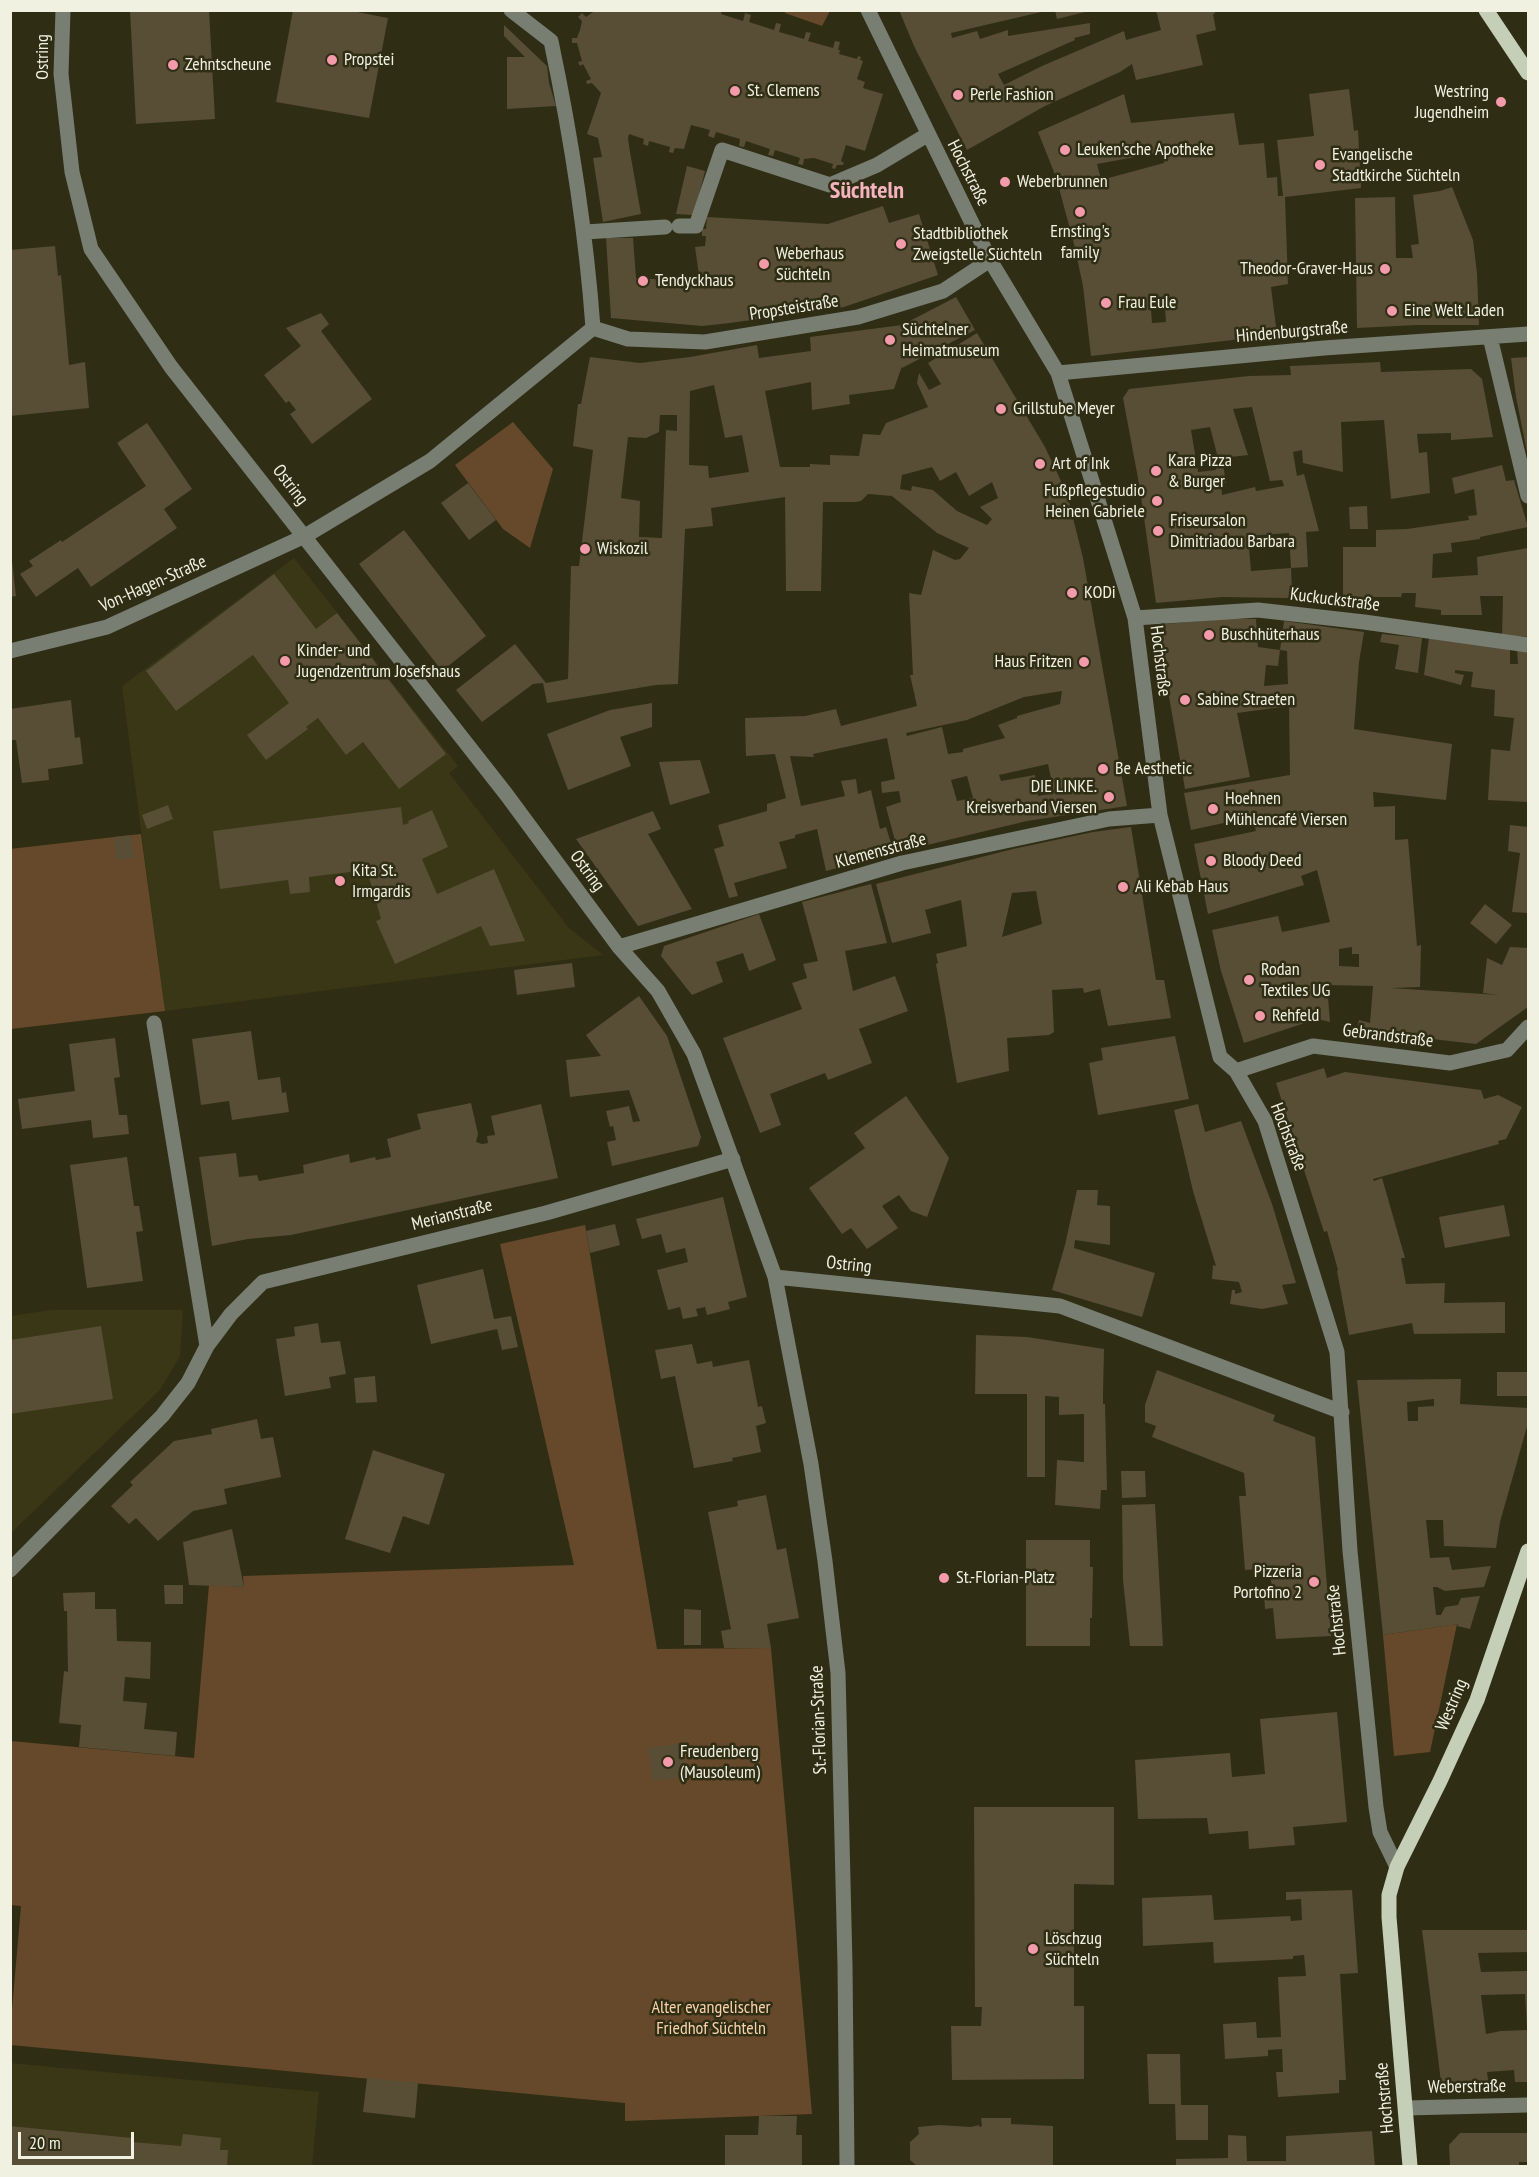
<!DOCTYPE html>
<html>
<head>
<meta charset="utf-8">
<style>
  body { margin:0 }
  #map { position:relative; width:1539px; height:2177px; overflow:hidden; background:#2f2e15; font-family:"PT Sans Narrow",sans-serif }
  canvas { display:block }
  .frame { position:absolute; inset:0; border:12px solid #f1f1e2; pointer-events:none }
  .scale { position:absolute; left:18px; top:2132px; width:116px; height:27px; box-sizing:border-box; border:3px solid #f1f1e2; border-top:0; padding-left:8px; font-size:18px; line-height:21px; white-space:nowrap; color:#f1f1e2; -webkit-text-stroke:4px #2f2e15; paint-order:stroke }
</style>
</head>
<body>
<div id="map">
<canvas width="1539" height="2177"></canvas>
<div class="frame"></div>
<div class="scale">20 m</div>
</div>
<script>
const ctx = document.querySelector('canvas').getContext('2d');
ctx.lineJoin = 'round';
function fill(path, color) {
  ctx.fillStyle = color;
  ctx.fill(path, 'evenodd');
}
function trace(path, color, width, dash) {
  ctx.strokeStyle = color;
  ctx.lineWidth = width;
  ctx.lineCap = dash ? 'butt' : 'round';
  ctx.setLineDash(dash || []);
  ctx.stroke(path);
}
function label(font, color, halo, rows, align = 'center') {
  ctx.font = font + ' "PT Sans Narrow",sans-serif';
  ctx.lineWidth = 5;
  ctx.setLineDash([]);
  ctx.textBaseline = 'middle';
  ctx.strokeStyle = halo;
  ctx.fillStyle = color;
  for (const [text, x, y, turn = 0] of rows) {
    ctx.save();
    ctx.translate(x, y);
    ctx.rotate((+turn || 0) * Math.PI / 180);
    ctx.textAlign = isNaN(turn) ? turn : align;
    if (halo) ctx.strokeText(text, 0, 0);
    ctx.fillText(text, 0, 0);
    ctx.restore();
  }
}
const built = new Path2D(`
  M294,558L458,766L449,773L569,928L603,955L165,1011L122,686Z
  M50,1310H183L180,1356L160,1390L11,1533V1316Z
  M10,2063L319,2092L312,2166H11Z`);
const green = new Path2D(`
  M785,11V10L830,11L822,26L785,13Z
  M513,422L553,469L530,548L503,529L455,465Z
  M141,834L165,1011L11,1029L10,849Z
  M585,1225L657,1649L771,1648L812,2114L625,2121V2103L11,2045V2021L21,1906L11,1905V1741L194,1758L209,1585L244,1587L243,1576L574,1565L500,1244Z
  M1457,1624L1430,1752L1394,1756L1383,1635Z`);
const building = new Path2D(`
  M130,10H209L215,119L136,124Z
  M293,10H347L388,18L369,118L276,102Z
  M596,10H722L721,14L743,21L745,13L751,15L749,22L774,30L776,23L781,24L779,32L804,39L806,32L811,33L808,41L833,48L835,41L840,42L838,50H840L839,54L857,59L858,56L861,57L860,60L863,61L857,79L865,82L863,88L883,94L865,151L846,145L841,161L844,163L843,165H837L835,169L832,168L833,164L814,158L804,159L803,165L798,164L800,158L775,150L773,156L768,155L770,149L746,141L744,147L739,146L740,139L716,132L714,138L708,136L710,130L691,125L684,149L675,148L673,153L669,152L670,147L649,141L648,146L643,144L644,139L629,134L628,138L630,152L641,214L603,222L593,158L602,157L598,138L587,134L601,93L592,83L587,84L586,81L591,79L583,64L580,66L578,62L582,61L577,43H572V38H577L580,30L582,21L578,17L582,13L586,17Z
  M899,10H1050L951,33L952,38L977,31L980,39L1008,30V36L1090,23V34L1074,38L1075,40L998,74L1004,85L1042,66L1117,34L1124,31L1126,40L1161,30L1156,10H1214L1215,14H1213L1216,30L1196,35L1203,65L1136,80L1132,64L1120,72L1045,106L967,150L914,46Z
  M1055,10H1089V11L1057,19Z
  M504,25L547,66L549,83L556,106L507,109V57H525L504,36Z
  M1349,89L1354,131L1358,130L1361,188L1285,197L1288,284L1271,287L1277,335L1091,356L1083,286L1074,244L1056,177L1038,132L1124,94L1131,123L1234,113L1239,145L1264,143L1267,178L1277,177L1278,196H1283L1277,140L1314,136L1309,94ZM1163,152L1164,163L1101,180L1097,164ZM1165,308L1166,322L1152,323L1151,309Z
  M687,166L705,171L694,215L676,214Z
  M1452,187L1473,240L1477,273L1479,325H1417L1357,328L1355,198L1395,197L1396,258H1413L1411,245L1419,244L1413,195L1440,191Z
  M883,206L889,223L919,214L938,275L844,307L730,323L702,326L611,318L606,238H633L636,278L700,282L695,247L705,246L706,236H702V229H706L707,217L828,224Z
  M55,246L58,276L61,275L69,365L85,362L89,408L10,416V250Z
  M956,297L975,330L902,368V366L894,389L849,395L850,404L812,410L811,382L765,391L780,467H810V464L830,465V455L859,456L863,434L880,435L886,423L928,407L917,383L919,373L929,390L941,384L928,363L977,333L1045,447L1067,494L1083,558L1127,806L1027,821L898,852L886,807L901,802L899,791L882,793L881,782L895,779L887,738L813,754L814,757L790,756L801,806L845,796L841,781L856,779L858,794L871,790L880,829L886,827L894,853L826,871L817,829L795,835V838L779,842L787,868L734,883L738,896L729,898L714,849L724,846L718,825L767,811V804L786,798L775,754L746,756L745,718L805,716L836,709L841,726L917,706L910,675H913L909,593L921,595L933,550L955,560L960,559L969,548L937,533L892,496L868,494L861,501L856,502H823L821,591H786L785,497L711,508L713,526L685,529L678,684L656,685L547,703L543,683L533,684L482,722L456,690L515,644L546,683L568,679L571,566H579L593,450L573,446L578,404H581L590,357L640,363L690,357L757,345L759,358L811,351L810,337L902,325ZM714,385L725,438L742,435L749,472L709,478L708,466L689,465L690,391ZM660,415H677V431L666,430L662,538L639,537L640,501L621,498L628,437L646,438L659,432ZM932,467L940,481L956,472L969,496L992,482L998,498L980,507L992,519L987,525L957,511L933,490L912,486L911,491L900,489L902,475ZM1062,691L1060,704L1017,716V718L998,725L1005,738L963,749V752L948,754L942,727L907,736L906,733L967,720L1024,697ZM1048,764L1054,793L1038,796L1035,775L1001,781L999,775ZM967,776L973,798L957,801L951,780Z
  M321,313L329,324L321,331L372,399L312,444L290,414L296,410L289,401L286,403L264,375L301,346L286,328Z
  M1528,357V452H1527L1516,397L1511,358Z
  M1380,362L1381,372L1471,369L1482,379L1493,437L1451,440V433L1417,434L1419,453L1427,452L1430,493L1391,499L1384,420L1341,422L1343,472L1303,463L1302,450L1293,452L1297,476L1304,474L1319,531L1306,532L1308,567L1291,568L1289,533L1248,536L1251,571L1291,568L1292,592L1288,598L1222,597L1156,603L1140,489L1123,398L1129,389L1249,376L1291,375L1290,366ZM1252,407L1270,481L1282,480L1284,486L1256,491L1255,487L1222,495L1221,483H1226L1222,458L1248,455L1233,409ZM1210,427L1218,458H1215L1216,470L1198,472L1191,430Z
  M147,423L192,489L164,509L177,528L91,587L78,568L36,597L20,574L33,566L29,561L61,540L62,542L146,486L117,443Z
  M1502,465L1506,481L1514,480L1528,527L1480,537V539L1451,543L1452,552L1433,554L1432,578L1478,575L1477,557L1528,548V637L1502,635L1503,596H1480L1482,615H1441V610L1415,607L1416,593H1402L1401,597H1343V547H1376V530L1407,529L1469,520L1468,516L1477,515L1474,489L1455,494L1452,478Z
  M468,483L496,520L469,540L441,503Z
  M1367,506L1368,529H1350L1349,507Z
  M404,530L486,636L442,671L359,564Z
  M12,561L16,596L10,597V562Z
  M274,574L316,629L337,613L446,754L399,789L363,742L346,755L318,718L306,727L308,729L266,760L247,735L289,703L253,655L176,711L146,671Z
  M1224,619H1256L1258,647L1280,650L1278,666L1266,665L1264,686L1288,684L1287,651L1280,650L1284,621L1364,632L1359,662L1354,729L1452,744L1446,800L1373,792L1374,807L1395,806V840L1408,839L1417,946L1421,945L1420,987L1391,988L1499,995L1483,993L1487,958L1502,965L1510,947L1528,948V1007L1476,1044L1370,1032L1357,1028L1359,1020L1370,1023L1373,986L1327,985L1330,1022L1317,1019L1244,1043L1221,971L1212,930L1278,916L1282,932L1330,922L1317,870L1301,876L1304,885L1208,914L1194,844L1256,831L1252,817L1191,830L1184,793L1290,775L1289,706L1237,713L1250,777L1185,789L1161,650L1160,631L1165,624ZM1352,947V954H1359V967L1339,966V949Z
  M1382,634L1422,638L1418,673L1395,669L1399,645L1380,642Z
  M1429,638L1510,649V664H1518L1517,649L1528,650V802L1488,800L1491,749L1510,751L1514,718L1494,716L1495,690L1471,687L1473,672L1455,670V673L1464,675L1461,685L1424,675Z
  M71,700L75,738L80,737L83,764L48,769L49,780L22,783L16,740H10V709Z
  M652,703V727L620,737L631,766L568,790L547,734L610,710Z
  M700,760L710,793L670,805L659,762Z
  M168,805L173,819L147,829L142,815Z
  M401,807L403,825L409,823L408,821L432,810L448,847L422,859L437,894L494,869L525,941L490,946L481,926L395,964L376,921L381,919L367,870L309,877L310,892L290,894L288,880L220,889L213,831Z
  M653,811L661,829L648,834L692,909L638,926L576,839Z
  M1510,825L1528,827V913L1512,912L1520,853L1508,851Z
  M1131,827L1156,980H1164L1171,1018L1108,1026L1100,989L1084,993L1083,988L1052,990L1054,1032L1049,1035L1007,1038L1009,1071L957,1083L936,964L938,963L936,954L967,946L961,900L925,910L931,933L892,943L876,884L1013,849L1093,832ZM1036,891L1042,924L1002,937L1012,893Z
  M131,835L134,858L116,860L114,837Z
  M871,884L887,943L845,951L853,991L895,976L908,1011L859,1029L872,1063L828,1080L825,1073L770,1094L781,1125L760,1133L723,1038L802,1009L792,983L807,978L803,964L818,961L802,902Z
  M1485,904L1512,925L1496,944L1470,923Z
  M759,914L776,960L772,962L749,971L743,953L716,962L723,982L692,995L661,956L664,946Z
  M572,963L575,987L517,995L514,970Z
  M639,996L667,1036L701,1137L698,1146L612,1166L607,1142L616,1140L613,1126L610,1127L606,1111L629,1106L633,1122L640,1121L629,1090L570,1097L566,1060L601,1056L586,1035Z
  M251,1031L258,1080L280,1077L282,1093L286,1092L289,1112L232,1120L229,1101L201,1105L192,1039Z
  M1175,1036L1189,1099L1098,1115L1089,1063L1103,1060L1101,1048Z
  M115,1038L120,1077L114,1078L119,1115H127L129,1134L93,1138L91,1120L22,1129L18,1099L75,1091L69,1044Z
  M1324,1068L1327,1078L1345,1072L1481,1090L1484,1099L1498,1095L1522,1107L1506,1139L1498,1141L1499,1144L1373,1179L1374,1181L1382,1178L1405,1258H1401L1406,1284L1445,1283L1444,1303L1505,1302V1333L1414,1334L1412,1323L1349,1335L1337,1271L1338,1270L1327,1231L1324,1232L1276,1083Z
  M906,1096L949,1158L927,1217L911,1211L899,1195L882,1206L898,1228L867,1249L851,1228L842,1234L809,1188L865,1148L854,1133Z
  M471,1103L478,1134L476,1142L482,1144L488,1143L487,1136L495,1135L491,1116L541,1104L558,1178L291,1235L248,1239L212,1246L199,1157L236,1153L239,1177L257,1175L259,1181L304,1173L303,1165L349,1154L350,1163L375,1157L376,1160L391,1157L387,1139L421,1129L417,1114Z
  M1198,1104L1205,1132L1241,1121L1272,1204L1296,1283L1282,1285L1288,1304L1262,1309L1230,1304L1232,1290H1235V1294L1242,1292L1239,1282L1212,1279L1213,1265L1216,1266L1193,1191L1174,1110Z
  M127,1157L134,1206H139L143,1231L136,1232L143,1281L87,1288L70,1165Z
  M1077,1190H1098L1097,1205L1110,1206V1245L1075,1240L1074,1248L1155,1273L1142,1317L1052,1290L1065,1245Z
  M723,1197L747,1297L728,1302L730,1309L707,1315L705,1307L696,1309L698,1316L683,1319L680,1307L668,1310L657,1270L688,1262L685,1248L666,1253L661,1234L642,1239L636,1219Z
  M1504,1205L1510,1236L1445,1248L1439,1217Z
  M615,1224L620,1245L590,1253L586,1231Z
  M483,1269L494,1319L511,1316L518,1347L502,1350L497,1329L431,1344L417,1285Z
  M318,1323L321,1343L340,1341L346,1374L329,1377L331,1388L285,1396L276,1339L295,1336L294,1327Z
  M101,1326L113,1399L10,1414V1340Z
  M976,1335L1027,1337L1104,1349L1103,1393V1404H1105L1107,1490H1101L1100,1509L1055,1505L1057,1460L1084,1462V1414L1059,1415V1397L1045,1396V1477H1027V1394H975Z
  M692,1344L697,1364L712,1361L713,1367L749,1360L758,1407L762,1406L766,1423L756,1426L761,1452L732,1458L733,1461L694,1468L675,1376L661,1379L655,1350Z
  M1157,1370L1275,1415L1273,1421L1315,1437L1331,1636L1276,1639L1273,1608L1265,1609L1264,1593L1272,1592L1270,1568L1245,1570L1239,1496H1246L1244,1473L1152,1437L1156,1426L1145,1422V1405Z
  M1497,1372H1528V1396H1497Z
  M375,1376L377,1402L356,1403L354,1378Z
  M1461,1379L1460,1404L1528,1408V1423L1500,1522L1496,1548L1444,1546L1443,1520H1426L1430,1558L1449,1557L1452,1570L1491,1566L1484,1587L1445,1591L1437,1587H1433L1436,1615H1441L1445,1607L1458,1605L1461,1598L1480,1596L1470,1629L1457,1626L1458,1624L1383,1635L1357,1380ZM1434,1399V1406L1418,1407V1421H1408L1407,1402Z
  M257,1419L261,1439L273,1437L281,1477L224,1489L227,1504L193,1511L158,1541L136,1518L129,1524L111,1506L133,1485L130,1482L174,1441L212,1434L211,1429Z
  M373,1450L445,1474L429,1525L403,1516L390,1553L345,1539Z
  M1121,1471H1145L1146,1497L1122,1498Z
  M766,1495L777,1550L786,1548L799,1618L767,1624L771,1648H724L721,1631L731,1629L708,1512L738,1506L737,1501Z
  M1155,1504L1163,1646H1130L1123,1580L1122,1505Z
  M232,1529L244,1587L189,1585L183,1542Z
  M1026,1540H1090V1567H1093L1092,1618H1090V1646H1026Z
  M164,1585H183V1604H165Z
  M95,1592V1609H116L117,1641L151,1642L150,1679L125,1677L123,1701L147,1703L144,1729L177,1732L175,1756L79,1747L81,1725L59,1723L64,1671L68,1672L67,1611H64L63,1593Z
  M684,1609L701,1610V1645H684Z
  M1337,1712L1347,1822L1293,1827L1295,1845L1249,1849L1248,1831L1209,1834L1207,1818L1138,1819L1135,1760L1230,1753L1232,1777L1265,1774L1260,1719Z
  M682,1743L687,1777L653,1781L648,1748Z
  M974,1807H1114V1885L1074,1884V2006H1084V2079L952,2080L951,2026H981L982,2007H975Z
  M1352,1890L1358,1973L1340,1974L1346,2080H1339V2093L1278,2097L1276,2072H1283L1282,2049L1268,2050V2056L1225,2059L1223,2024L1256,2022L1257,2038L1281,2037L1278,1977L1306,1976L1304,1955L1293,1956V1959L1214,1963L1213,1942L1143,1946L1142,1898L1212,1895L1214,1920L1290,1916L1291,1921L1302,1920L1301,1899L1286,1900V1892Z
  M1422,1930H1528V1952L1478,1953L1481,1972L1528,1971V2027H1527L1525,1994L1481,1995L1486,2034L1501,2031L1528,2030V2082H1515L1514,2070L1487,2072L1489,2087L1442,2090Z
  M1147,2054H1180L1181,2105H1208V2140H1176L1175,2104H1149Z
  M367,2078L418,2083L415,2118L363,2112Z
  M759,2116H797L796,2135H802V2166H725V2135H758Z
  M981,2118H1011V2124L1053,2126V2166H917L910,2160V2142L919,2134L918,2127L939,2125L971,2127L979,2125V2127L982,2126Z
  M10,2126L132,2138V2142L181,2146L183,2134L221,2138L220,2150H228L227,2166H10Z
  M1372,2131L1375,2166H1176V2159L1228,2158V2135L1246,2136L1247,2161H1286V2136Z
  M1460,2133H1528V2162H1519V2165H1506V2166H1450L1449,2145Z`);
const minor = new Path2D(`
  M63,10L61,74L72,172L91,249L171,367L506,794L619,947L658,991L694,1054L775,1277L1060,1306L1342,1412
  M868,10L990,260L1058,373L1135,618L1160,815L1220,1057L1236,1071L1265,1121L1337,1352L1350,1551L1376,1807L1380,1832L1397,1867
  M679,226H696L722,150L830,185L877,165L927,135
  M585,232L665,227
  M593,328L628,339L705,342L858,317L943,291L990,260
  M1490,337L1528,496
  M1058,373L1324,348L1528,334
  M1135,618L1258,610L1364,622L1528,645
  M10,651L107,627L305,536L430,461L593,328C586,231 571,136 551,41L511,10
  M619,947L902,863L1109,819L1160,815
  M154,1023L207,1346
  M1236,1071L1313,1046L1450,1063L1507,1050L1528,1027
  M775,1277L811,1464L825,1561L838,1673L845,1965L847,2166
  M10,1570L162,1416L188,1383L207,1346L231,1314L263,1282L546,1213L733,1159
  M1406,2108L1528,2105`);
const major = new Path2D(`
  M1486,10L1528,73
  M1410,2166L1389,1917V1895L1397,1867L1440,1781L1477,1700L1528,1551`);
const markers = [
  [332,60,6,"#f39aab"],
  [173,65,6,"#f39aab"],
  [735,91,6,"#f39aab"],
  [958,95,6,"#f39aab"],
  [1501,102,6,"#f39aab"],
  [1065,150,6,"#f39aab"],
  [1320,165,6,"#f39aab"],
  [1005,182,6,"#f39aab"],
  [1080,212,6,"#f39aab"],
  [901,244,6,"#f39aab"],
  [764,264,6,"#f39aab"],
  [1385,269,6,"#f39aab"],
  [643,281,6,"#f39aab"],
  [1106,303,6,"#f39aab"],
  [1392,311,6,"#f39aab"],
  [890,340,6,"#f39aab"],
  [1001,409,6,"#f39aab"],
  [1040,464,6,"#f39aab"],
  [1156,471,6,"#f39aab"],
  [1157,501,6,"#f39aab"],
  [1158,531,6,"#f39aab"],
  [585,549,6,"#f39aab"],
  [1072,593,6,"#f39aab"],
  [1209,635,6,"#f39aab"],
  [285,661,6,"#f39aab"],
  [1084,662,6,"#f39aab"],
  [1185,700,6,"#f39aab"],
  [1103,769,6,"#f39aab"],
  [1109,797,6,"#f39aab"],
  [1213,809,6,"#f39aab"],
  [1211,861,6,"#f39aab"],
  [340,881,6,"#f39aab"],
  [1123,887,6,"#f39aab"],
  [1249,980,6,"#f39aab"],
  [1260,1016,6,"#f39aab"],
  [944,1578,6,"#f39aab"],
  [1314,1582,6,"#f39aab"],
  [668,1762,6,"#f39aab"],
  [1033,1949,6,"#f39aab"]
];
const streetNames = [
  ["Ostring",43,57,-90],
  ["Hochstraße",968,173,63],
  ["Propsteistraße",794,308,-9],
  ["Hindenburgstraße",1292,332,-5],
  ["Ostring",290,485,52],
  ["Von-Hagen-Straße",153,584,-24],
  ["Kuckuckstraße",1335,600,7],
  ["Hochstraße",1160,661,83],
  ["Klemensstraße",881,851,-15],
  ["Ostring",587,871,54],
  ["Gebrandstraße",1388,1036,7],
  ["Hochstraße",1288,1137,69],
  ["Merianstraße",452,1215,-14],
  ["Ostring",849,1265,6],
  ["Hochstraße",1337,1620,-96],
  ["Westring",1452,1705,-67],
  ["St.-Florian-Straße",819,1720,-92],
  ["Weberstraße",1467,2087,-1],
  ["Hochstraße",1385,2098,-95]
];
const poiNames = [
  ["Propstei",344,60],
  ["Zehntscheune",185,65],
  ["St. Clemens",747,91],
  ["Westring",1489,92,"right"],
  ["Jugendheim",1489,113,"right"],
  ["Perle Fashion",970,95],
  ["Leuken'sche Apotheke",1077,150],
  ["Evangelische",1332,155],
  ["Stadtkirche Süchteln",1332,176],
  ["Weberbrunnen",1017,182],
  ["Ernsting's",1080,232,"center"],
  ["family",1080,253,"center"],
  ["Stadtbibliothek",913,234],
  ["Zweigstelle Süchteln",913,255],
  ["Weberhaus",776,254],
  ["Süchteln",776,275],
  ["Theodor-Graver-Haus",1373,269,"right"],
  ["Tendyckhaus",655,281],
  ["Frau Eule",1118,303],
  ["Eine Welt Laden",1404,311],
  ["Süchtelner",902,330],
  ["Heimatmuseum",902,351],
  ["Grillstube Meyer",1013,409],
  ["Kara Pizza",1168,461],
  ["& Burger",1168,482],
  ["Art of Ink",1052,464],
  ["Fußpflegestudio",1145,491,"right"],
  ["Heinen Gabriele",1145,512,"right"],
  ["Friseursalon",1170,521],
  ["Dimitriadou Barbara",1170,542],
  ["Wiskozil",597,549],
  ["KODi",1084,593],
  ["Buschhüterhaus",1221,635],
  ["Kinder- und",297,651],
  ["Jugendzentrum Josefshaus",297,672],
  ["Haus Fritzen",1072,662,"right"],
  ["Sabine Straeten",1197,700],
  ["Be Aesthetic",1115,769],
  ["DIE LINKE.",1097,787,"right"],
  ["Kreisverband Viersen",1097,808,"right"],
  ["Hoehnen",1225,799],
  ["Mühlencafé Viersen",1225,820],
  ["Bloody Deed",1223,861],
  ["Kita St.",352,871],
  ["Irmgardis",352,892],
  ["Ali Kebab Haus",1135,887],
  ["Rodan",1261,970],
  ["Textiles UG",1261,991],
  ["Rehfeld",1272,1016],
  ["Pizzeria",1302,1572,"right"],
  ["Portofino 2",1302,1593,"right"],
  ["St.-Florian-Platz",956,1578],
  ["Freudenberg",680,1752],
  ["(Mausoleum)",680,1773],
  ["Löschzug",1045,1939],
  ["Süchteln",1045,1960]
];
const parkNames = [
  ["Alter evangelischer",711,2008],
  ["Friedhof Süchteln",711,2029]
];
const districtNames = [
  ["Süchteln",867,191]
];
fill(built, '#393716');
fill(green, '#66492a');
fill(building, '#584d35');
trace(minor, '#797e72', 15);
trace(major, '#c5cfb7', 15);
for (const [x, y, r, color] of markers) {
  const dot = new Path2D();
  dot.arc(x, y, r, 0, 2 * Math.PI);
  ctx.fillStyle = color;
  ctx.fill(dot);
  trace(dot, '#2f2e15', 2);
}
label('18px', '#f1f1e2', '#2f2e15', streetNames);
label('18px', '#f1f1e2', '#2f2e15', poiNames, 'left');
label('18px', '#fad2a9', '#2f2e15', parkNames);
label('bold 24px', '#f6b3be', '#2f2e15', districtNames);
</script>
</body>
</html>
